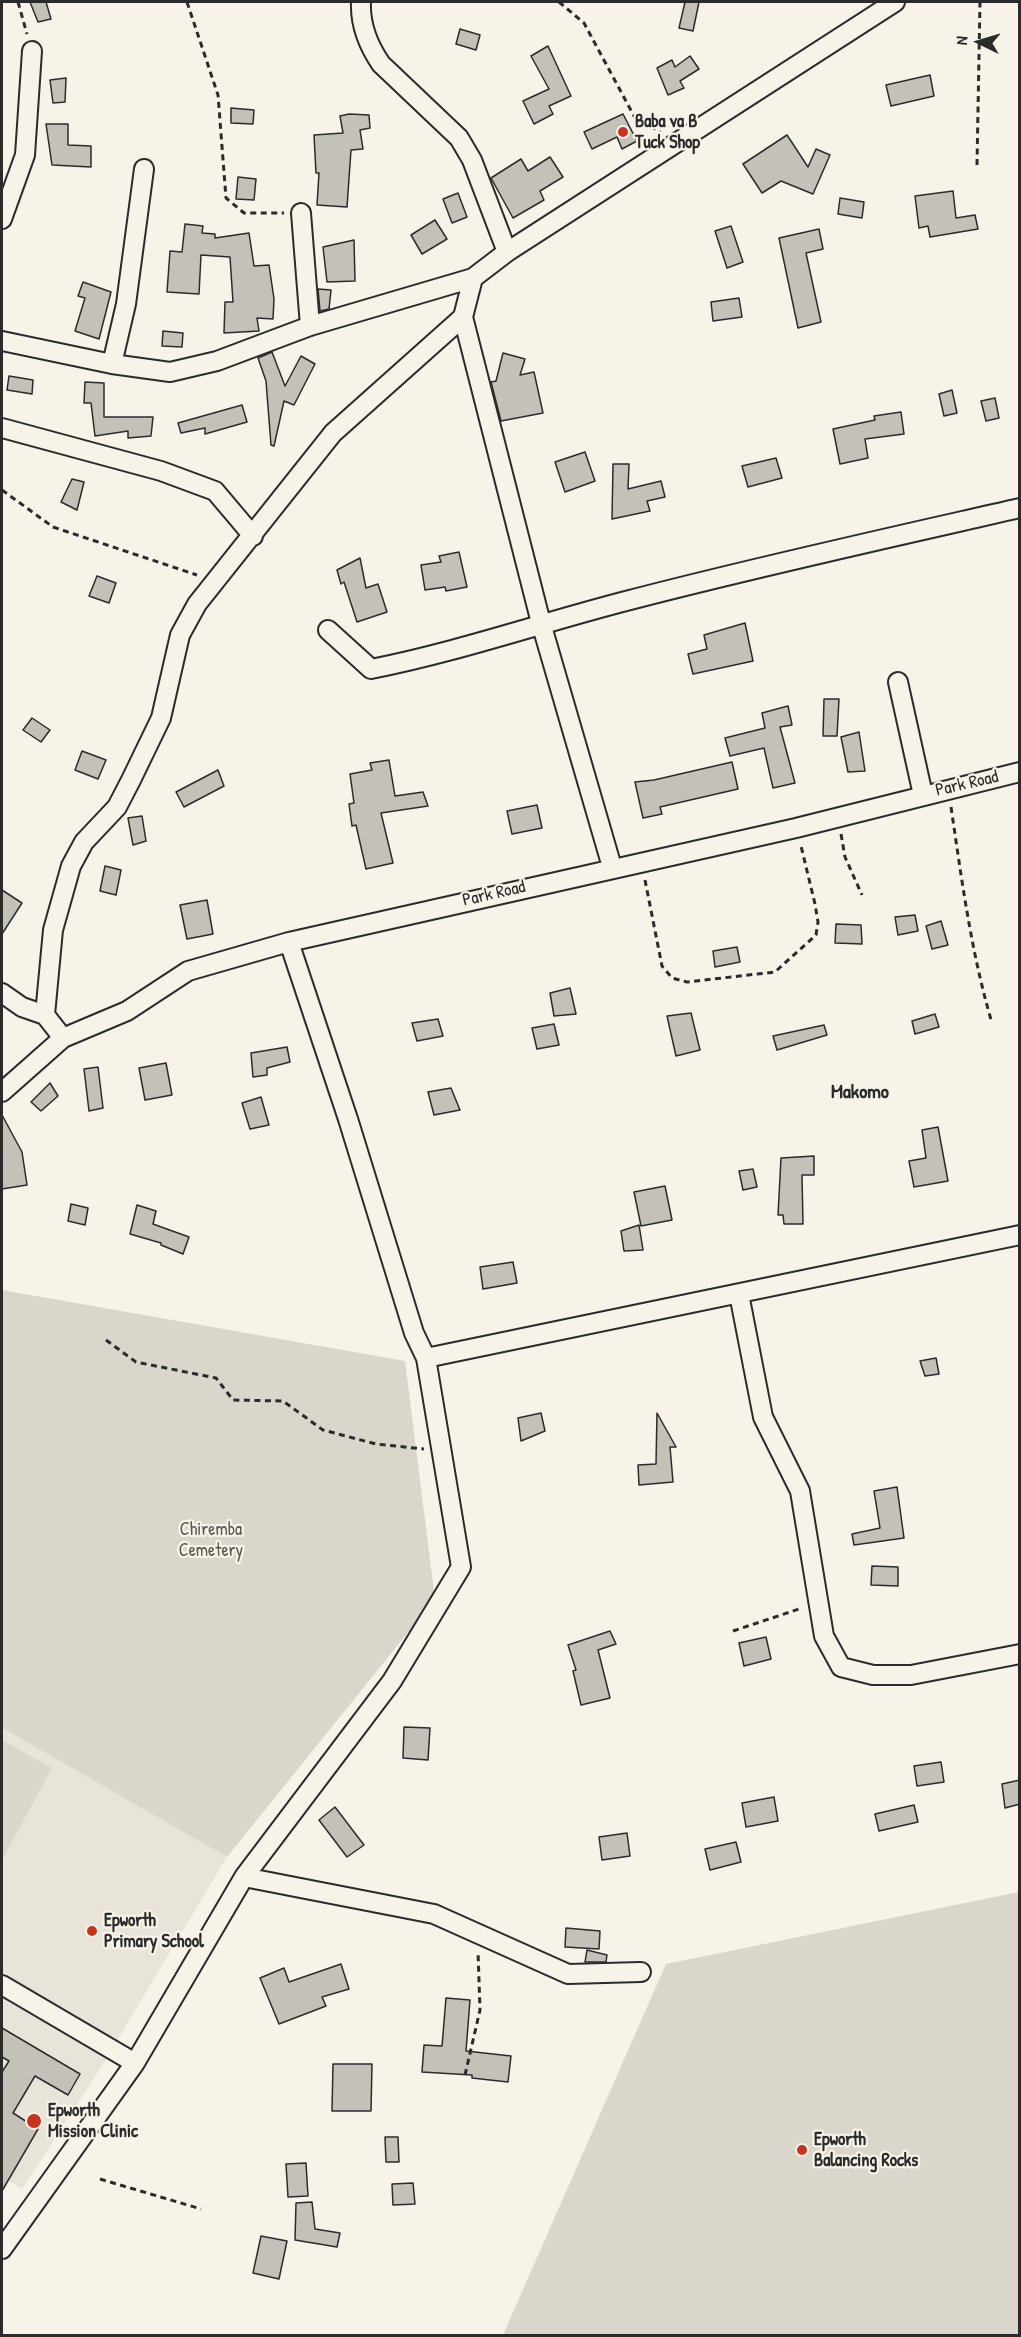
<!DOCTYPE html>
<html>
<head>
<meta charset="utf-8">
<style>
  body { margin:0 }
  #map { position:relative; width:1021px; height:2337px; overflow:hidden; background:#f7f3e8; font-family:"Patrick Hand",sans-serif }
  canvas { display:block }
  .frame { position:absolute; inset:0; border:3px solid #2b2b2b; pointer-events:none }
  .north { position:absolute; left:949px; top:12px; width:60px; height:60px; -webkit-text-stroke:4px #f7f3e8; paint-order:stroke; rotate:275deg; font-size:16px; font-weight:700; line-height:24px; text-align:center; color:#2b2b2b }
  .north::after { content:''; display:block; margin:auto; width:21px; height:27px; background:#2b2b2b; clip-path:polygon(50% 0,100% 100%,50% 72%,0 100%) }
</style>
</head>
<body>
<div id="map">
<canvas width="1021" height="2337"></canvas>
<div class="frame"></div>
<div class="north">N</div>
</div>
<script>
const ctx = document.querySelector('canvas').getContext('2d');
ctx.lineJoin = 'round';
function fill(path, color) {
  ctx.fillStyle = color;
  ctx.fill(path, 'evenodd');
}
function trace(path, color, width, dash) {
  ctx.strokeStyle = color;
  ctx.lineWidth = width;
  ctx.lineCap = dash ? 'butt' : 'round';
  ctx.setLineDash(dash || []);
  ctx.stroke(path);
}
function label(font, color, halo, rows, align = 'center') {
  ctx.font = font + ' "Patrick Hand",sans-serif';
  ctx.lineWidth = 4.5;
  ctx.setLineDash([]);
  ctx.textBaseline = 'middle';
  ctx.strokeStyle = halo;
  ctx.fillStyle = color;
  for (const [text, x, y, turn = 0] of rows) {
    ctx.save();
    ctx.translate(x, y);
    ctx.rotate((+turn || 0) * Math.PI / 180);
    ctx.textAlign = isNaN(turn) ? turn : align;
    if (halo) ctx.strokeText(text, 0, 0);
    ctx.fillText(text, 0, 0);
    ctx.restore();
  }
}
const built = new Path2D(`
  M2,1728L227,1857L102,2066L22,2189L2,2176Z`);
const green = new Path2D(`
  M2,1290L405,1361L435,1599L227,1857L2,1728Z
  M2,1740L52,1768L2,1860Z
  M1019,1892V2335H503L666,1964Z`);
const building = new Path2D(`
  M30,2H46L51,19L38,22Z
  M685,2H699L693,31L679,28Z
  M460,29L480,35L476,50L456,44Z
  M548,46L571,96L549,106L553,114L534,124L523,101L549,89L531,56Z
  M690,56L699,69L680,81L684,88L668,95L657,68L672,60L675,67Z
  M930,75L934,96L891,106L886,85Z
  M66,78L65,102L53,103L50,80Z
  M231,108L254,110L253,124L231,123Z
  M349,114L369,115L370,128L360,130L363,149L351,150L347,207L317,205L319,173H316L314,135L343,133L340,116Z
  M623,114L637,141L622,149L617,137L592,149L584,132Z
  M46,124H68V145L91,146V167L52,165Z
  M787,135L808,167L816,149L830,155L813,194L781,181L762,193L743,164Z
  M550,157L563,177L540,191L544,200L513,218L491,178L521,159L528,171Z
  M238,177L256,179L254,200L236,199Z
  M953,191L956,218L975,215L978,229L930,237L928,226L919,228L915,196Z
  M458,193L467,217L452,223L443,199Z
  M840,198L864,202L862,218L838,214Z
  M435,220L447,239L422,254L411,235Z
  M185,224L203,226L202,233L215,234V238L249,233L254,266L269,265L274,299L273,319L257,318L259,331L224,333L225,302H233L230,257L201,255L199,294L167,292L170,251L182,252Z
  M731,226L743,262L727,268L715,231Z
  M819,229L823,249L806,253L821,322L798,328L779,238Z
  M354,240L355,281L327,282L323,247Z
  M83,282L111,292L99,339L75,331L85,298L78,296Z
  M318,289L331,290L329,309L320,311Z
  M739,298L742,317L713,321L711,302Z
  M163,331L183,333L182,347L162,346Z
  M272,352L285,386L301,356L315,364L294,405L284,401L274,446L271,445L266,381L258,358Z
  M503,353L525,359L520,375L534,372L543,413L501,421L491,382L496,381Z
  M9,376L33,380L32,394L7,390Z
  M85,382L104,383V417H153L151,436L128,438V431L95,436L91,403H84Z
  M952,390L957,413L944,416L939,394Z
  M995,398L999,418L986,421L981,401Z
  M242,405L247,422L205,434V428L181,433L178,423Z
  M901,412L904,434L865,439L868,458L840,464L833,429L875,420L874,416Z
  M585,452L595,481L565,492L555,462Z
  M776,458L782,478L748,487L742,466Z
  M613,464H629L628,489L661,481L665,497L647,501L650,511L612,519Z
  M72,479L84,482L77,510L61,502Z
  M459,552L467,587L446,591L445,587L425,590L421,565L441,562L439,556Z
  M360,558L366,588L378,584L387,612L357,622L344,582L341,584L337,570Z
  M97,576L116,583L109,603L89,596Z
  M745,623L753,661L693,674L688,654L707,649L704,635Z
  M824,699H839L837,736H823Z
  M788,706L792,725L780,727L795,783L773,788L764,748L730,756L725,738L765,728L762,713Z
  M32,718L50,730L41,742L23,730Z
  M859,732L865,771L848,772L841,737Z
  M82,751L106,760L98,779L75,770Z
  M389,760L395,796L423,792L428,806L381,813L393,863L366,869L356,825L352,826L349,804L354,803L350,774L372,770L370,763Z
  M732,762L738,789L660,807L662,814L643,818L635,782L654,780Z
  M218,770L224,786L184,807L176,792Z
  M537,805L542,828L512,834L507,811Z
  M142,816L146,841L133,845L128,818Z
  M105,866L121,870L116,895L100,891Z
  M2,890L22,903L2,934Z
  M207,900L213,934L187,939L180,905Z
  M915,915L918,931L898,935L895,917Z
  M941,921L948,945L932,949L926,926Z
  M836,924L861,925L862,944L835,943Z
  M737,947L740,962L715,967L713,951Z
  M570,988L576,1014L554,1016L550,993Z
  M691,1013L700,1050L676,1056L667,1016Z
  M935,1014L939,1027L915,1034L912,1021Z
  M438,1019L443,1036L417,1041L412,1023Z
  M554,1024L559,1045L537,1049L532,1028Z
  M824,1025L827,1035L777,1050L773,1036Z
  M287,1047L290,1062L267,1068V1075L253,1077L251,1053Z
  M166,1063L172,1095L145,1100L139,1068Z
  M98,1067L103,1108L89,1111L84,1069Z
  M50,1083L58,1096L41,1111L31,1102Z
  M451,1088L460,1110L434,1115L428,1092Z
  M261,1097L269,1125L250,1129L242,1103Z
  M2,1115L22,1152L27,1185L2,1189Z
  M938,1127L948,1181L914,1187L909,1161L926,1158L922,1130Z
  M814,1156V1175H802L803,1224H784L783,1215H778L781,1158Z
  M753,1169L757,1187L743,1190L739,1171Z
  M665,1186L672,1220L641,1226L634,1192Z
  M71,1204L88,1208L85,1225L68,1221Z
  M137,1205L156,1211L153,1224L189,1237L183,1254L161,1245V1243L130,1234Z
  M639,1225L643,1250L624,1251L621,1231Z
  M513,1262L517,1283L483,1289L480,1267Z
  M936,1358L939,1374L925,1376L920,1361Z
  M541,1413L545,1431L521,1441L518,1418Z
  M657,1413L676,1447H670L673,1482L639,1485L638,1465L656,1464Z
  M897,1487L904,1538L854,1545L852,1534L880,1528L874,1491Z
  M872,1566L898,1567V1586L871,1585Z
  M610,1631L616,1644L598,1650L610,1698L581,1705L573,1671L576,1670L568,1645Z
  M766,1637L771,1659L744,1666L739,1643Z
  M404,1727L430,1728L428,1760L403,1758Z
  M941,1762L944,1782L917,1786L914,1766Z
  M1020,1780V1804L1005,1808L1002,1784Z
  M774,1797L778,1821L746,1827L742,1803Z
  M914,1805L918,1822L879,1831L875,1814Z
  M335,1807L364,1845L347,1857L319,1820Z
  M627,1833L630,1856L602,1860L599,1837Z
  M736,1842L741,1862L710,1870L705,1849Z
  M566,1928L600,1931L599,1949L565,1947Z
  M587,1950L607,1955L606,1962H585Z
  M341,1964L349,1989L322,1997L326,2006L279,2024L260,1978L284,1968L289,1982Z
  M446,1998L470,2000L466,2051L511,2056L508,2082L472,2078V2075L422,2072L424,2045L442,2046Z
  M2,2028L80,2074L68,2095L35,2076L13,2113L38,2129L2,2191V2072L9,2061L2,2057Z
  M333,2064H372L371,2111H332Z
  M385,2137H398L399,2162H386Z
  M306,2163L308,2196L288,2197L286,2164Z
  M413,2183L415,2204L393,2205L392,2184Z
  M312,2202L315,2229L340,2233L337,2247L295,2240L296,2203Z
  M261,2236L287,2241L279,2279L253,2273Z`);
const path = new Path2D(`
  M18,2L27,34
  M187,2L218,95L226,198L244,213H284
  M559,2L584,23L634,116L660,132
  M977,165L980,2
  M2,490L53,527L197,575
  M951,807C962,881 971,952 992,1023
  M841,834L845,857L862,895
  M645,880L662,966L672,978L687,982L775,972L816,935L818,922L815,904L801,846
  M106,1340L136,1362L216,1378L233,1400L283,1401L323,1430L376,1444L424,1449
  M733,1631L802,1608
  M465,2075L480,2010L478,1951
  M100,2179L201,2209`);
const minor = new Path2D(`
  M361,2C360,24 368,45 381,64L459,138L472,160L507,252
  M301,213L310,326
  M2,219L25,155L32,51
  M2,341L112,364L170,372L217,361L310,326L473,278
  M112,364L126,304L144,169
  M2,428L161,471L215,491L253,536
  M328,630L371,669C457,652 541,623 626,601C756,567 888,538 1020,508
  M898,682L923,795
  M612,867L541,623L463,317L473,278L507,252L895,2
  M2,993L22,1007L45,1015L63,1038
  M45,1015L53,930L71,866L84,842L117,807L131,780L161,718L180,635L197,604L333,433L463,317
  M2,1092L63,1038L127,1011L188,971L289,942L796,828L1020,772
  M739,1294L763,1417L800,1491L824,1636L841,1667L873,1675H911L1020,1654
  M426,1358L1020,1235
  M244,1877L434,1914L568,1974L641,1972
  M2,1985L135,2063
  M2,2249L135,2063L244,1877L392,1681L461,1567L426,1358L414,1333L348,1119L289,942`);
const markers = [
  [623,132,6,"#c8321e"],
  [92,1931,6,"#c8321e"],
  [34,2121,8,"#c8321e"],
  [802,2150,6,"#c8321e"]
];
const poiNames = [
  ["Baba va B",635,122],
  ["Tuck Shop",635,143],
  ["Epworth",104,1921],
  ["Primary School",104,1942],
  ["Epworth",48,2111],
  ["Mission Clinic",48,2132],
  ["Epworth",814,2140],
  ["Balancing Rocks",814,2161]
];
const streetNames = [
  ["Park Road",967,784,-13],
  ["Park Road",494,894,-13]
];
const parkNames = [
  ["Chiremba",211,1530],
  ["Cemetery",211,1551]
];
const neighbourhoodNames = [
  ["Makomo",860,1093]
];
fill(built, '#e8e4da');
fill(green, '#dad6cc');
fill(building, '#c4c1b9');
trace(building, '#2b2b2b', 1.5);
trace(minor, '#2b2b2b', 22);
trace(path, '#2b2b2b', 3, [6, 4.5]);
trace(minor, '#f7f3e8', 18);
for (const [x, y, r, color] of markers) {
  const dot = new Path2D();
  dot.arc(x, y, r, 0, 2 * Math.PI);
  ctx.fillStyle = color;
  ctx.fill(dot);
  trace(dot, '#f7f3e8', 2);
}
label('bold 18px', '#2b2b2b', '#f7f3e8', poiNames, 'left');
label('18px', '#2b2b2b', '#f7f3e8', streetNames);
label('18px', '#575653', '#f7f3e8', parkNames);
label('bold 20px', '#2b2b2b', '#f7f3e8', neighbourhoodNames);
</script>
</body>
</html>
